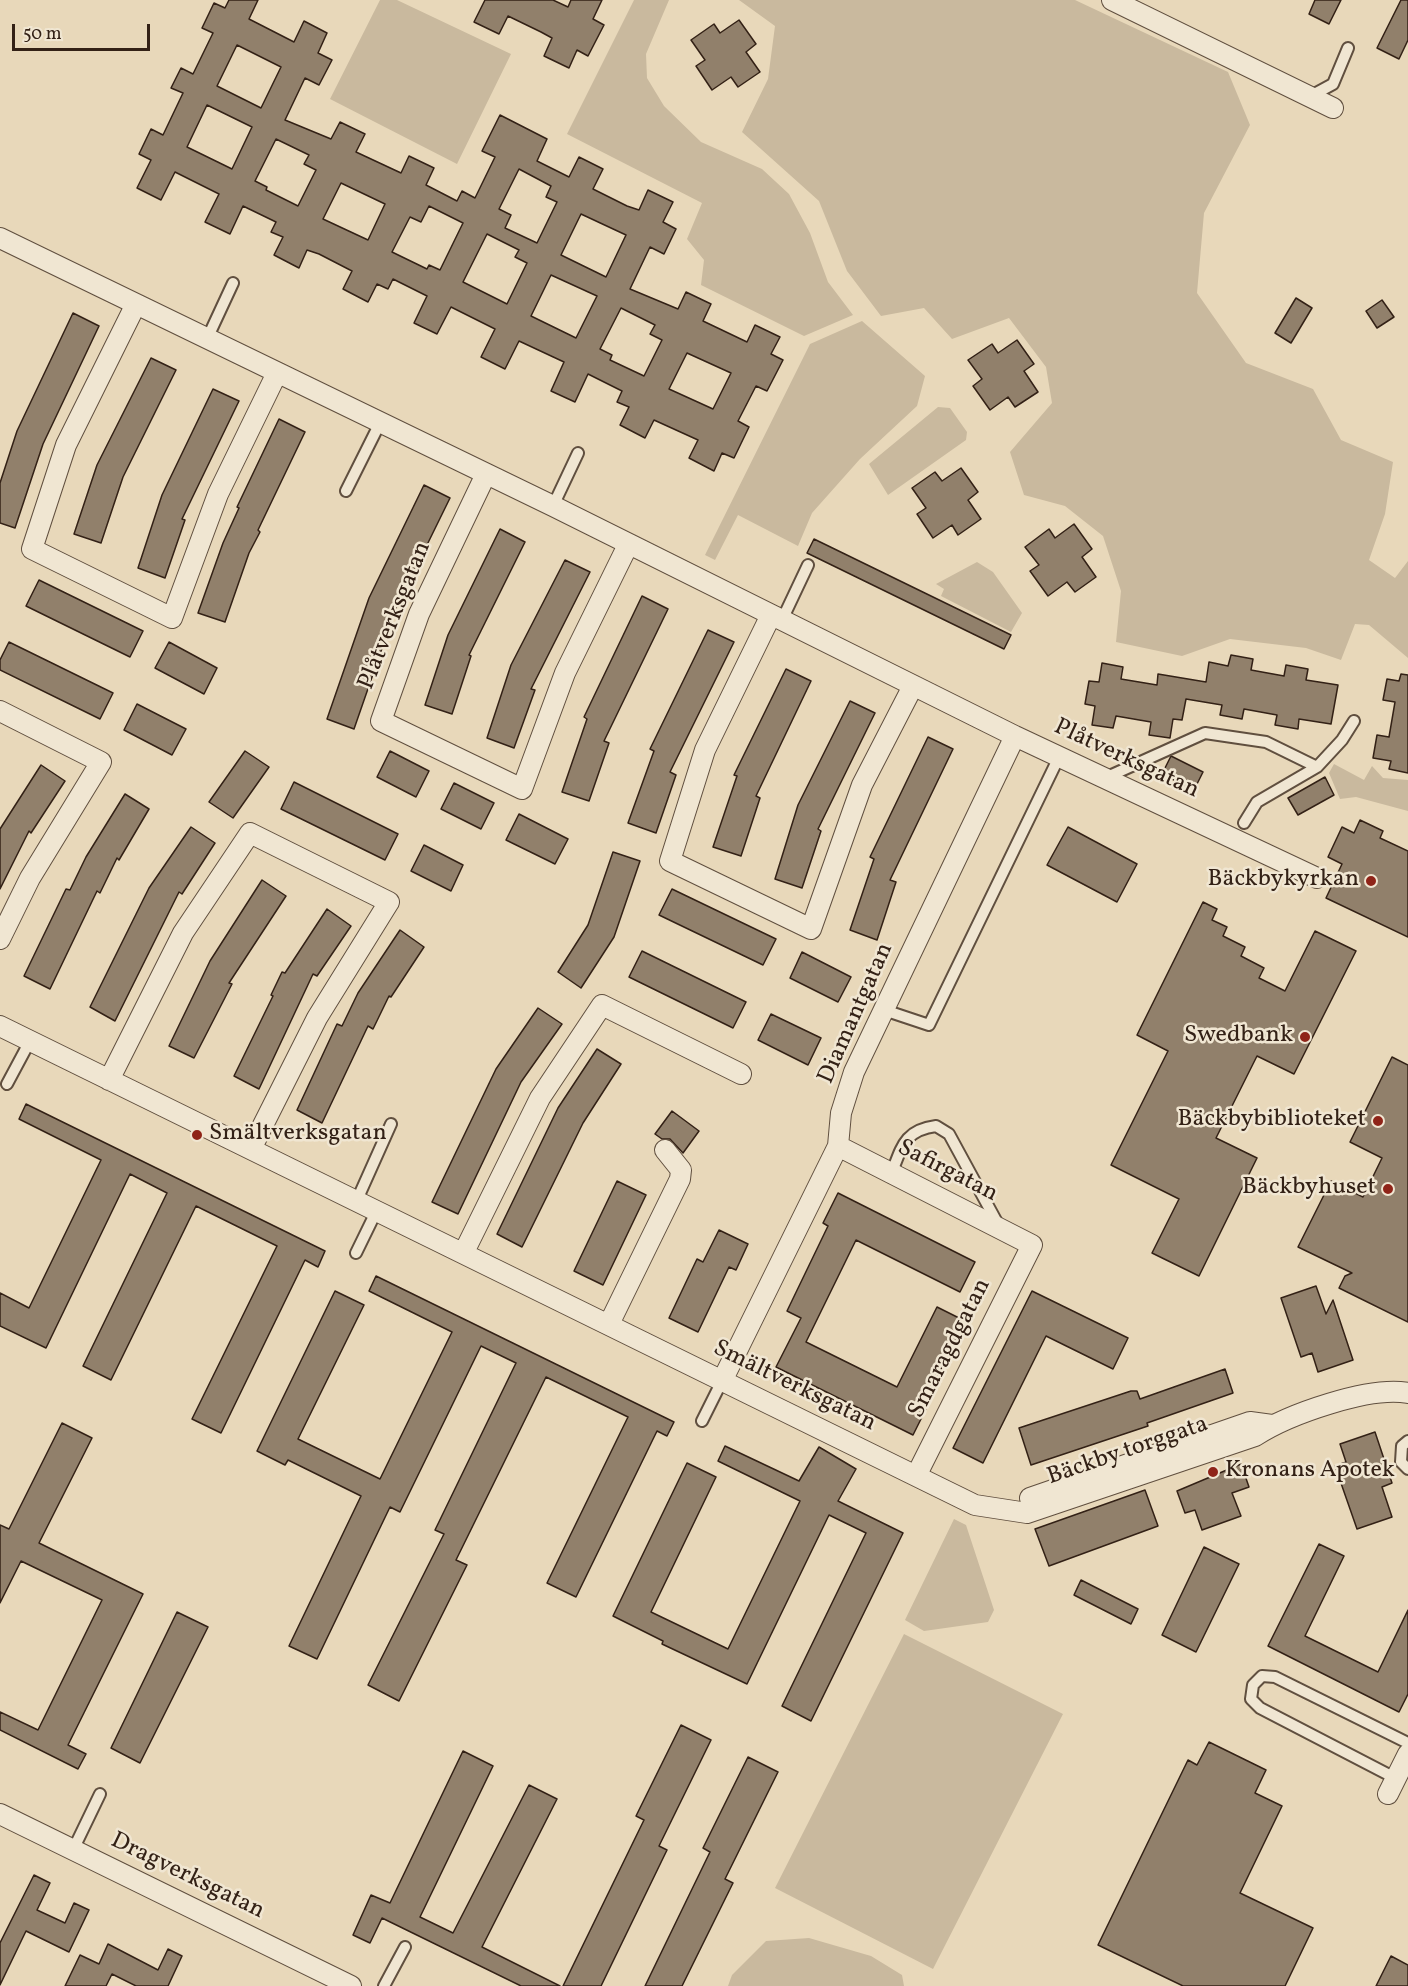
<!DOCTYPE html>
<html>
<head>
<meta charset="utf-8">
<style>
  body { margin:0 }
  #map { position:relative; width:1408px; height:1986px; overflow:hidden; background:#e8d8ba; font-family:Vollkorn,serif }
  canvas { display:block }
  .scale { position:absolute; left:12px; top:24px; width:138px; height:27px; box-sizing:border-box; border:3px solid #332116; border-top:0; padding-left:8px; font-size:18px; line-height:21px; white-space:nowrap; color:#332116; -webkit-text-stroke:4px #f0e6d2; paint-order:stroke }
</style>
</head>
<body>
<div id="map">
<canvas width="1408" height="1986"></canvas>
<div class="scale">50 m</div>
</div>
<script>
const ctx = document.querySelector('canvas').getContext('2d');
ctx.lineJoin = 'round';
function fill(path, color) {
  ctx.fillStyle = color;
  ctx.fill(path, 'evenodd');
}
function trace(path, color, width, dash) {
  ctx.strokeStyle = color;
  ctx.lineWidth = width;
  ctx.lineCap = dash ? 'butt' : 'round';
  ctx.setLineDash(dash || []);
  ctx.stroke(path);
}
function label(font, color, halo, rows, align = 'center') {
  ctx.font = font + ' Vollkorn,serif';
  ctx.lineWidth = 5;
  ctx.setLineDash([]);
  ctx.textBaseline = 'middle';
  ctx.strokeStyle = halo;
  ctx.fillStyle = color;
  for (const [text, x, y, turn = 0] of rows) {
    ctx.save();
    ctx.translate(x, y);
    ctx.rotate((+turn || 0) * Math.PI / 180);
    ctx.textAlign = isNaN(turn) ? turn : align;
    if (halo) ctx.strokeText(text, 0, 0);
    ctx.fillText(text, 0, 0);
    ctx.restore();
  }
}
const green = new Path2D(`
  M380,0H397L511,54L457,164L330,99Z
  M634,0H669L646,54L647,78L664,106L701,142L762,169L789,194L810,233L828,282L853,315L804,336L701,285L704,260L687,239L702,203L567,134Z
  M739,0H1075L1228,72L1250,125L1204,213L1197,293L1246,363L1313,389L1341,440L1393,462L1385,514L1369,560L1395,578L1408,561V658L1369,625L1355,624L1341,660L1306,648L1230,639L1182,656L1116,642L1121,591L1103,536L1065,506L1024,495L1010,452L1052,403L1046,367L1009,318L952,339L924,308L881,316L847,271L819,201L742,132L768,79L775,26Z
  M862,321L925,376L917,406L860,459L812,513L798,546L738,515L715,560L705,555L810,344Z
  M938,407L950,408L967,432L966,440L888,495L869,464Z
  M977,562L993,572L1022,613L1011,632L941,596L944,589L936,584Z
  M1334,764L1364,780L1372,766L1383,778L1408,780V811L1356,797L1340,799L1329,773Z
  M954,1519L966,1525L994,1610L988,1622L924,1631L905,1620Z
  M904,1634L1063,1714L933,1969L775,1888Z
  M809,1938L871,1956L902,1975L904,1986H728L732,1975L766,1941Z`);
const building = new Path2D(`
  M229,0H258L249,19L294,42L304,21L327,33L318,53L332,60L319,85L305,78L285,120L331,139L340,122L365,134L356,152L401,173L409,156L434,168L426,185L457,201L462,191L475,198L495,157L482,151L500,115L547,139L537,161L569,177L579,157L603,169L593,189L627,206L639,210L648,190L673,202L663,222L676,229L664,254L650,247L630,289L678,309L686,292L711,304L703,321L747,342L755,325L780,337L771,354L783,360L767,391L756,386L738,421L749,427L734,458L722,453L714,471L689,458L698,440L654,420L645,438L620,425L629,407L617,402L622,391L588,374L575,402L551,391L564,362L519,341L505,369L481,357L495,329L451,307L437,334L414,323L427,296L393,279L388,289L377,284L368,302L343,289L352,271L319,254L307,250L299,268L274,255L283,237L271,232L276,222L243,206L230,234L205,222L219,194L175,172L161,200L137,188L151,160L139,154L151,129L163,135L183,93L171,88L181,68L193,74L213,33L202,28L214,3L225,8ZM237,45L281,67L261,108L217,86ZM207,105L252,127L232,169L187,147ZM276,139L309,155L304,164L316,170L298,206L266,190L267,187L255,181ZM519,169L551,186L546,197L557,202L537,243L505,228L511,215L499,209ZM341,183L385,204L368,240L323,219ZM429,206L463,223L440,270L429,265L427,269L392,252L410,217L421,222ZM581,214L626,235L606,277L561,255ZM487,234L519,250L515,257L527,263L507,304L463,282ZM551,275L597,296L576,338L531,316ZM621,308L655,325L650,334L662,340L644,376L610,360L612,355L600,349ZM687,353L731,373L713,409L669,389Z
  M485,0H553L568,7L571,0H602L593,19L604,25L588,56L577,50L569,68L544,56L552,38L541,32L508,16L499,34L474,22Z
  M1315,0H1341L1329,24L1309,14Z
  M1401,0H1408V40L1399,59L1377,48Z
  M739,20L756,44L746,52L760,72L738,87L731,77L712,90L696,66L705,60L691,40L714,24L720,33Z
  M1296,298L1312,308L1291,343L1275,333Z
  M1382,300L1394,317L1377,328L1366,311Z
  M73,313L99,326L43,444L15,528L0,523V483L17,431Z
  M1017,340L1034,364L1024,371L1038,392L1015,407L1008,397L990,410L973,386L982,379L968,360L992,344L998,353Z
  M151,358L176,370L123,477L101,543L74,534L97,465Z
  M213,389L239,401L182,519L185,520L165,578L138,568L162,495Z
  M279,419L305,432L258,530L260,532L249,553L225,622L198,613L223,543L239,508L237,507Z
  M961,468L978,492L968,500L981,519L958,535L952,525L933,538L917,514L926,508L912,488L935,472L942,481Z
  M424,485L450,498L396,608L354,729L327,719L369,598Z
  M1074,524L1092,549L1082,557L1096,577L1075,592L1067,582L1048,596L1030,571L1039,565L1025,547L1049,529L1055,538Z
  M500,529L525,542L469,655L471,656L452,714L425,705L448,635Z
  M814,539L1011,635L1004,649L807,553Z
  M565,560L590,572L531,689L535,690L514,748L487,738L511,665Z
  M39,580L143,631L130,657L26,606Z
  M642,596L668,609L604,741L609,743L589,801L562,792L587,719L584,717Z
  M708,630L734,642L670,772L676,775L656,833L628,823L654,751L650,749Z
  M9,642L113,693L100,719L0,670V660Z
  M169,642L217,668L204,694L155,668Z
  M1231,655L1253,659L1251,670L1284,676L1286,665L1308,669L1306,680L1338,685L1331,724L1299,719L1298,729L1275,725L1277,715L1244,709L1242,719L1220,715L1222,705L1186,699L1182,720L1173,719L1170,738L1149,735L1151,722L1116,716L1113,728L1092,725L1095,706L1085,704L1089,681L1099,682L1102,663L1123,667L1121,679L1157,685L1158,674L1206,682L1209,662L1228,666Z
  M786,669L811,681L756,796L760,798L741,856L713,847L737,776L734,775Z
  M1401,674L1408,675V773L1389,769L1391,761L1373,758L1377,735L1389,737L1395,702L1383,700L1387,679L1399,681Z
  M850,701L875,713L818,829L821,831L802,888L775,879L798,805Z
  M137,704L186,729L172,755L124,730Z
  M928,737L953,749L890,880L896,882L877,940L850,930L874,859L870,857Z
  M245,751L269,767L233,818L209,802Z
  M390,751L429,771L416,797L377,777Z
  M1171,756L1203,772L1194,790L1162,774Z
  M41,765L65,781L31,833L29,831L0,889V829Z
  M1325,777L1334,795L1298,815L1288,798Z
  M294,782L398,834L385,860L281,809Z
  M454,783L494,803L481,829L441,809Z
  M125,794L149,809L119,860L117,858L100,893L97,891L50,989L24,976L66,889L70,890L86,857Z
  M519,814L568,839L555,864L506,840Z
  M1360,820L1383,831L1380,838L1408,851V937L1326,898L1342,864L1328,857L1342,827L1354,833Z
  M191,827L215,843L182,894L179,892L115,1021L90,1007L149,888Z
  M1068,827L1137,864L1117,902L1047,865Z
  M424,845L463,865L451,891L411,871Z
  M613,852L640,861L614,937L581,988L558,972L588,925Z
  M262,880L286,896L229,983L232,984L194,1058L169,1046L210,961Z
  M672,889L776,939L763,965L659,915Z
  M1203,902L1217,909L1212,920L1227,927L1223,936L1245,947L1241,956L1264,968L1259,978L1285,991L1315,931L1356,951L1294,1074L1257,1056L1216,1138L1257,1158L1199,1276L1152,1253L1179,1199L1111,1165L1168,1051L1137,1035Z
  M327,909L351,926L317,976L313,974L259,1089L234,1076L273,996L271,995L282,972L285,973Z
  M400,930L424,947L391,997L389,996L373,1029L368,1026L322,1123L297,1110L337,1024L342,1026L358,993Z
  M642,951L746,1002L733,1028L629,977Z
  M802,952L851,977L838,1002L790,978Z
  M538,1008L562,1024L521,1082L458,1214L432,1202L496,1069Z
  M771,1014L821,1038L808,1065L758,1040Z
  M597,1049L621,1064L583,1123L522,1247L497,1234L558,1108Z
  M1392,1057L1408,1065V1322L1339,1288L1345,1276L1352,1273L1298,1247L1331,1181L1363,1197L1382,1158L1350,1142Z
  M26,1104L325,1251L318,1267L305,1260L221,1433L192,1419L277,1246L196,1206L111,1380L83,1366L167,1193L130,1174L46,1348L0,1326V1293L29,1308L101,1160L19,1119Z
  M672,1111L699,1131L683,1153L670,1139H662L655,1134Z
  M617,1181L646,1195L603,1285L574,1271Z
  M838,1193L975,1262L960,1292L856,1240L806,1342L897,1387L937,1307L965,1321L925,1401L929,1403L913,1435L776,1367L801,1318L787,1311L828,1226L823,1223Z
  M719,1230L748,1244L736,1270L729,1267L698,1332L669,1318L697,1259L703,1262Z
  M376,1276L674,1422L667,1436L657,1431L576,1597L547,1583L628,1417L546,1377L456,1560L467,1565L399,1701L368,1685L444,1534L435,1530L516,1363L481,1346L400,1512L390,1507L317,1659L289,1646L361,1496L288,1460L285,1465L257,1451L335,1291L364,1305L298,1439L380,1479L452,1332L369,1291Z
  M1316,1286L1326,1314L1333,1300L1353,1360L1318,1372L1312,1353L1301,1357L1281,1298Z
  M1032,1291L1128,1338L1113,1369L1046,1336L983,1463L953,1448Z
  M1225,1369L1233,1393L1147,1423L1148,1426L1031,1465L1019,1428L1131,1391H1137L1140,1399Z
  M62,1423L92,1438L39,1543L143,1594L68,1745L86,1754L78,1769L0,1730V1712L38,1730L102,1600L21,1561L0,1603V1525L9,1529Z
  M1375,1432L1392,1483L1382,1487L1392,1517L1357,1529L1335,1466L1346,1462L1340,1444Z
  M725,1446L799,1481L819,1447L856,1469L838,1501L903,1533L811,1721L782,1706L866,1533L829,1515L747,1684L662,1644L663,1641L613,1616L687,1463L716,1477L651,1612L728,1649L800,1501L718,1461Z
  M1241,1464L1249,1487L1232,1493L1241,1516L1202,1530L1195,1510L1185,1513L1177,1491Z
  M1145,1490L1158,1526L1049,1566L1035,1529Z
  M1319,1544L1344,1556L1305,1636L1378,1672L1408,1610V1694L1399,1712L1268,1646Z
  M1204,1547L1239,1564L1196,1652L1162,1635Z
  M1081,1580L1138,1609L1131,1624L1074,1595Z
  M177,1612L208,1627L140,1763L111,1748Z
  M681,1725L711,1740L659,1846L667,1850L601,1986H563L644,1820L636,1816Z
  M1209,1742L1266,1770L1255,1793L1282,1806L1240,1893L1313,1928L1285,1986H1183L1098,1945L1188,1760L1197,1765Z
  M463,1751L493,1766L420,1917L453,1933L529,1785L557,1799L482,1947L560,1986H521L382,1918L370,1943L353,1935L371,1895L390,1903Z
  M748,1757L778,1772L725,1879L733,1883L682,1986H645L710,1852L703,1848Z
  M34,1875L50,1883L37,1910L65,1923L74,1903L89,1910L69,1952L26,1931L0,1985V1943Z
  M108,1944L158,1970L168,1949L182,1956L168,1986H136L112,1974L106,1986H65L80,1955L99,1964Z
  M1391,1956L1408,1965V1986H1376Z`);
const lane = new Path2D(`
  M1309,97L1333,84L1348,48
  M207,339L233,283
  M346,491L380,423
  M553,506L578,453
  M782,620L808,565
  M1105,778L1205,733L1266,742L1317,767
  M1244,823L1257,802L1317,767L1342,740L1354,721
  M884,1010L929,1025L1059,757
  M7,1084L30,1041
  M892,1172C902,1146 905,1130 936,1126L949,1134L999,1226
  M357,1200L391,1124
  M356,1253L377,1210
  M702,1421L723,1379
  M1408,1441L1402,1446L1401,1462L1408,1469
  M1395,1778L1260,1708L1251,1699L1253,1685L1262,1676L1275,1677L1408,1743
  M73,1850L100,1794
  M384,1986L405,1947`);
const street = new Path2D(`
  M1112,0L1333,108
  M0,238L553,506L1015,736L1317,878
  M136,304L66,445L32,549L172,618L218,494L277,373
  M486,474L419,614L381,721L522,789L565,673L628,545
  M771,615L705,750L670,861L811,929L862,785L913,686
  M0,711L101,762L30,878L0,939
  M0,1026L975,1505L1027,1513L1255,1436C1289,1414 1369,1386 1408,1393
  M109,1080L183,933L250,833L389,902L317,1018L251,1149
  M838,1146L1032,1245L916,1476
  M464,1252L540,1098L602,1005L741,1074
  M609,1324L680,1179L681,1170L665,1150
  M723,1379L838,1146L841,1113L854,1072L1015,736
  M1030,1498L1250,1422L1272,1425
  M1388,1794L1408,1754
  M0,1814L351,1986`);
const markers = [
  [1371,881,6,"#8f2418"],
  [1305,1037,6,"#8f2418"],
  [1378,1121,6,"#8f2418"],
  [197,1135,6,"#8f2418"],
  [1388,1189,6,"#8f2418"],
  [1213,1472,6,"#8f2418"]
];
const streetNames = [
  ["Plåtverksgatan",396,616,-68],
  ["Plåtverksgatan",1126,760,25],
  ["Diamantgatan",857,1014,-66],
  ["Safirgatan",947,1172,27],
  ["Smaragdgatan",951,1349,-63],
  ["Smältverksgatan",794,1387,26],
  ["Bäckby torggata",1128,1452,-19],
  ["Dragverksgatan",187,1877,26]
];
const poiNames = [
  ["Bäckbykyrkan",1359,881],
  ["Swedbank",1293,1037],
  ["Bäckbybiblioteket",1366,1121],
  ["Smältverksgatan",209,1135,"left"],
  ["Bäckbyhuset",1376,1189],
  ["Kronans Apotek",1225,1472,"left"]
];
fill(green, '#c9b99e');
fill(building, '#91806b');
trace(building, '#332116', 1.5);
trace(lane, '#604f3f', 14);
trace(street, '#604f3f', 22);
trace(lane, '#f0e6d2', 10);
trace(street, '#f0e6d2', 20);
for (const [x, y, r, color] of markers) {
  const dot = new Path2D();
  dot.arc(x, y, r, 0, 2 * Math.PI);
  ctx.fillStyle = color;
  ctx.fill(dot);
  trace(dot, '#f0e6d2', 2);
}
label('24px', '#332116', '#f0e6d2', streetNames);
label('24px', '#332116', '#f0e6d2', poiNames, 'right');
</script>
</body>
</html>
